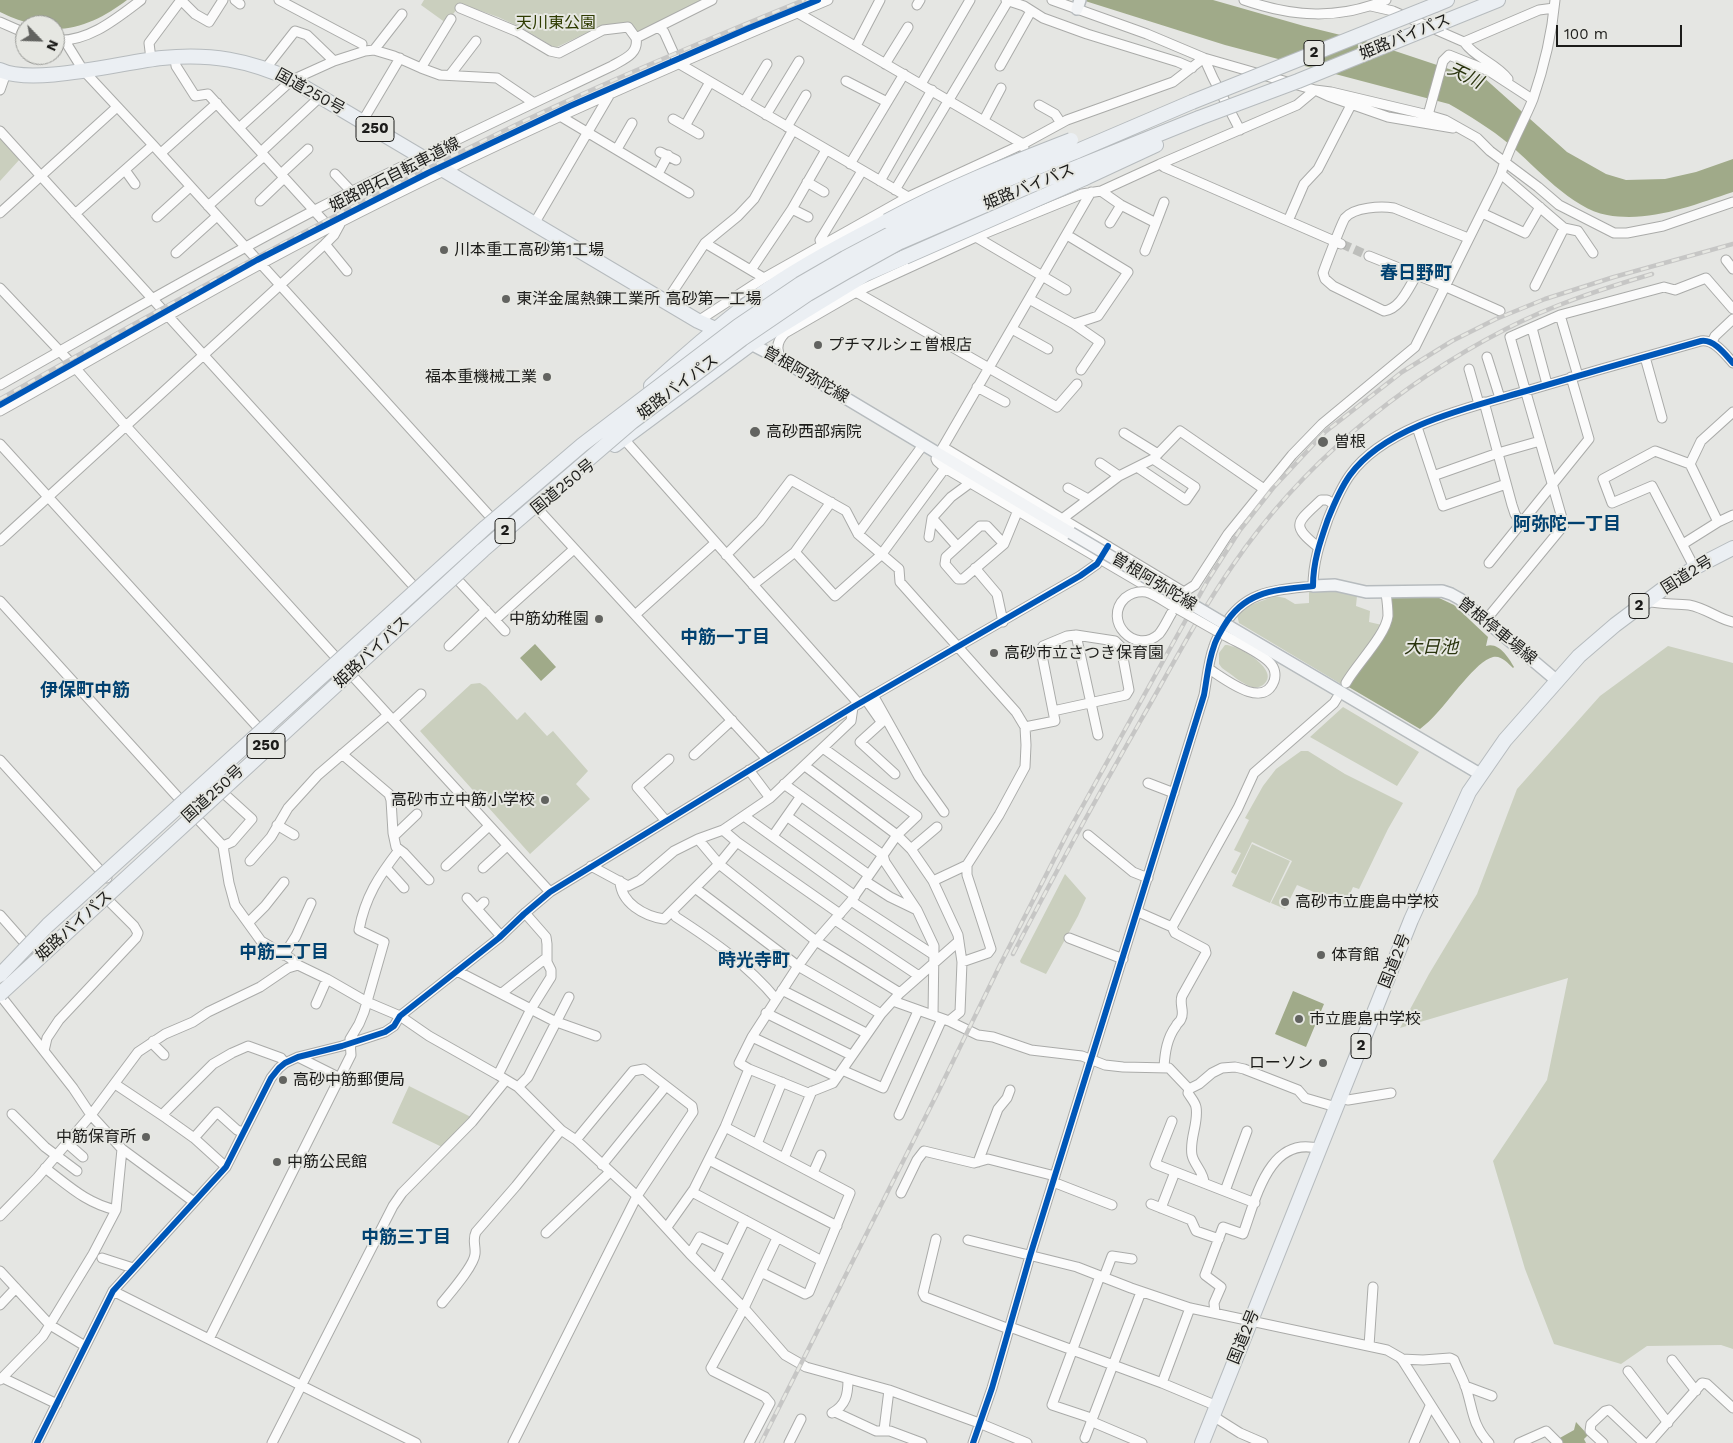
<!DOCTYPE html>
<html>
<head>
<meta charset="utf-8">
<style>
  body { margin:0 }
  #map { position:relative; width:1733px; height:1443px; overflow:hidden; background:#e5e6e3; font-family:"Work Sans",sans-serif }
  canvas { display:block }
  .north { position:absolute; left:15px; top:15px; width:50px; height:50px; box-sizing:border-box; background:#e6e7e2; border:1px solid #959692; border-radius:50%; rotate:114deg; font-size:14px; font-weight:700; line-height:20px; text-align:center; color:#1c1c1a }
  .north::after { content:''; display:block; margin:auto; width:18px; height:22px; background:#626360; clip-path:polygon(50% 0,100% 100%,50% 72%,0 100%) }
  .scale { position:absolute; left:1556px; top:25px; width:126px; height:22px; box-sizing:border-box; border:2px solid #1c1c1a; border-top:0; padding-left:6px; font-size:15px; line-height:18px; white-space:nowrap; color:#1c1c1a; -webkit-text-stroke:4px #e6e7e2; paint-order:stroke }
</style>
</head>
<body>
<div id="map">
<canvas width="1733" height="1443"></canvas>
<div class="north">N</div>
<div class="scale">100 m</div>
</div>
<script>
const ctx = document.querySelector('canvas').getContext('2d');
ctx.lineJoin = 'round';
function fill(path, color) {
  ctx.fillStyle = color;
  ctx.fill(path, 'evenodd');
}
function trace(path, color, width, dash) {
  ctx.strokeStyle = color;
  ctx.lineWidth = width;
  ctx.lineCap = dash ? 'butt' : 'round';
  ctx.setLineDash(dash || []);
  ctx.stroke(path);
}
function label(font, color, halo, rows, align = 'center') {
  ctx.font = font + ' "Work Sans","Noto Sans JP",sans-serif';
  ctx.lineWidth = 4;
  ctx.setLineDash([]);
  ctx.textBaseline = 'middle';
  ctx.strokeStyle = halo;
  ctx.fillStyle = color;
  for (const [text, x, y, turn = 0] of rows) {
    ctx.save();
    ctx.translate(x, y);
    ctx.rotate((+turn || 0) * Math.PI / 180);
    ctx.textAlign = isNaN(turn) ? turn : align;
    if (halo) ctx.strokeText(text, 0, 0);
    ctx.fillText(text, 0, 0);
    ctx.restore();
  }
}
const green = new Path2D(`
  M424,0H707L638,32L631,25L601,26L555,48L524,29L498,17L461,4L446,23L421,5Z
  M0,138L20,159L0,181Z
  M1309,591L1341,592L1357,596L1356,606L1370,611L1369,622L1382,625C1370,646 1354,663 1341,684L1239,623L1237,615L1248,606L1275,596L1285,598L1295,604L1309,603Z
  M1225,645C1237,644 1283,671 1263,685C1260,687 1256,688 1252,687C1242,684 1231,674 1222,668L1219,664V653Z
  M1668,646L1733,663V1349L1721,1345L1647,1346L1621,1364L1554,1344L1525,1269L1493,1161L1547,1080L1568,978L1400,1028L1429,974L1477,894L1517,789L1600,696Z
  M480,683L486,687L517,720L525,712L547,736L553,731L588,771L576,784L590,799L530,854L420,731L471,684Z
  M1343,707L1419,752L1397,786L1310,737Z
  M1301,751H1308L1345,774L1403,803L1388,829L1359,889L1353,887L1345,905L1297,885L1285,909L1271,903L1292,861L1252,842L1236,875L1231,872L1241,853L1234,850L1249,820L1245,818L1263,786L1276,769Z
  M1252,844L1290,861L1270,903L1232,886Z
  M1065,874L1086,898L1078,916L1046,974L1021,963L1020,961Z
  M409,1086L471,1117L442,1147L392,1123Z`);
const water = new Path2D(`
  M0,0H127C106,16 82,29 55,29V25C32,25 21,22 0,12Z
  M1082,0H1213L1304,26L1365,41L1470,76H1482L1567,152L1606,174L1626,180L1665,179L1696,172L1733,159V192C1693,205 1650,223 1607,215C1572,209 1536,167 1509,144C1491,129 1470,116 1449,104L1225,45Z
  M1437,597L1454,605L1488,637L1486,646C1499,642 1508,657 1514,667L1513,668C1508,663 1501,655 1493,657C1476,661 1450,700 1437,713C1432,719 1426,724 1420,729L1347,686L1380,644L1386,632L1390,598Z
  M535,644L556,667L541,681L520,658Z
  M1293,991L1324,1004L1306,1047L1275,1034Z
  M1576,1422L1588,1435L1584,1439L1586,1443H1563L1558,1439L1574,1430Z`);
const minorTunnel = new Path2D(`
  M1342,244L1369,256`);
const minor = new Path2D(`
  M181,0L195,14L209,22L223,0
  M235,0L240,4
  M279,0L362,44
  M1006,0L1024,6L1043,18L1087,34L1178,62L1192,68
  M1052,0L1147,34L1204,58L1315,90L1328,96L1388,117L1453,128
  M1244,0C1293,17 1338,20 1386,0
  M917,5L920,0
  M1371,6L1393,11L1464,42L1539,10L1554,8
  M460,8L518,32L550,51L559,53L603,30L628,27L636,38L658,27L664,32L678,63L908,197
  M798,13L1023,144L1024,148
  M0,22L25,33
  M658,27L712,0
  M55,40C87,43 116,19 141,0
  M65,41L83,70L153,145L496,523
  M1464,42C1475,58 1496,63 1508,79
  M856,46L880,0
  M374,50L402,14
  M175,57L176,66L195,96L208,94L330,228
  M1204,58L1213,78L1240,130
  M151,59L149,43L181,0
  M885,64L908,27
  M1000,66L1031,11
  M266,68L295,31L307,35L334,61
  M421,68L451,19
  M450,75L476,41
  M846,81L887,102
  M921,84L970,0
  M0,90L6,73
  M744,102L767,64
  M1039,105L1055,114L1061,123
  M766,115L799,61
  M1428,115L1443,61L1449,55L1489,71L1532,99
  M560,116L689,193
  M673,119L699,134
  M984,120L1001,88
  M362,122L400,58
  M685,126L710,82
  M787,127L806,95
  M239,128L292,80L334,61L365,51L374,50L394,56L421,68L440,75L497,78L534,103
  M0,131L419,592
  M617,149L632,123
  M261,152L320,97
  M660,152L676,160
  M161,153L217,103
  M850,164L904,74
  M1160,164L1164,167L1341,244
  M125,170L135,184
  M281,174L308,149
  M335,174L351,191
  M658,174L668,155
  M1501,174L1564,228L1578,231L1593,253
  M880,181L932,90
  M807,182L824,192
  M895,190L1008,1
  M1101,191L1121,205L1156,223L1145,251
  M1091,192L936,459L937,461L945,468L1163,596
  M260,201L284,178
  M208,206L264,156
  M792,209L808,217
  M0,213L117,107
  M1482,213L1525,233L1540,207
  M75,214L153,145
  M157,217L190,187
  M1288,221L1304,184L1318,169L1351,105
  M1110,223L1121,205
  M1156,223L1164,202
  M534,224L610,94
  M1067,235L1128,272L1098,316L1074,324
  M976,237L1066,290
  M705,243L764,278
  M826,243L822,246L820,240L862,171
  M325,244L347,271
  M176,253L217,216
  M1369,256L1444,286L1500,311
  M1726,260L1733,269
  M751,270L792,209L826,150
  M1416,276C1408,289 1400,309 1384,311L1333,286L1325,279L1323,273C1325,267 1342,222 1345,218C1354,207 1381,206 1394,208L1468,238
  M1535,286L1564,228
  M0,288L71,363L126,426L341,663L347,664L348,671L550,892
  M856,292L1057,407L1077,384
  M1029,299L1074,324L1100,342L1081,370
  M666,302L705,243L738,216L754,199L793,130
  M698,321L764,278L908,197L1023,144L1067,120L1173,82L1204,58
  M1532,328L1547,384
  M1012,329L1048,349
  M1712,342L1715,336L1733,319
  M1487,357L1500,398
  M1645,357L1662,418
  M782,360C775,350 777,341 785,333L856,292L976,237L1082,194L1101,191L1160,164L1297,105L1315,90L1331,92L1428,115L1445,120L1477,138L1490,151L1538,187L1559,205L1614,233H1627L1663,226L1733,202
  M1469,369L1479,404
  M1578,376L1560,315L1664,287L1675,290L1706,278L1733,309
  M0,385C105,326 209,265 317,209C414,159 513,113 612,66C624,59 639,54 636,38
  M977,387L1005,402
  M1484,402L1512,505L1515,514L1521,523
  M0,411C87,363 172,312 259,265C444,165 635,81 828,0
  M1417,427L1443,506L1506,484
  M1124,433L1158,454
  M623,438L859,704
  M0,444L264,734
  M943,447L1184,592
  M1100,463L1119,476
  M1690,464L1718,522
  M1137,467L1186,500L1195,487L1153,459
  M1433,476L1498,453L1540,441
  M1068,488L1088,499
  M537,508L767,759
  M932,518L957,546
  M1062,519L1119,476L1153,459L1180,431L1264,489
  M858,534L923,445
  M929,537L932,518L951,497L970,483
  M0,541L325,244L334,235L340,224
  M1004,544L987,526H980L946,557L945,564L958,579H963L1004,544L1018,510
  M1683,544L1718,522L1733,515
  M1318,547C1289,524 1298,522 1321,500H1327L1334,504
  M795,552L835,596L881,555L945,468
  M726,555L760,521L791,480L846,511L858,534L899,569L900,582L1016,712L1025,727L1026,745L1025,767L999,815L967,865V875L991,949L988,953L962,962
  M1489,563L1589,439L1571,377
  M1692,563L1652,486L1612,503L1603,479L1655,451L1690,464L1701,441L1733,412
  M975,568L997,594L1003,622
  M456,578L505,631
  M753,585L795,552L831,502
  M0,601L185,805
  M1647,601C1661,605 1675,603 1689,605C1706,608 1718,619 1733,622
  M1171,614L1184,592L1195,585L1228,534L1292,455L1322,424L1415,347L1501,174C1508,148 1523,124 1533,99C1544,67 1552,33 1555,0
  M635,615L715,543
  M495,620L574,549
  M1485,621L1564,525L1510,337L1560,315
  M1076,635L1098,735
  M449,646L486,610
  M1209,669C1225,679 1263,710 1274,681C1276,675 1275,668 1270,663C1260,652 1238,643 1224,635
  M1346,683C1356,665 1386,635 1388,616C1388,609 1387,600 1386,593
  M873,695L919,777L944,812
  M866,700L880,720L881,723L860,742L895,774
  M393,720L421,694
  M1025,727L1055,721L1053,711L1041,650L1043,646L1067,636L1076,635L1115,641L1121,647L1129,690L1126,695L1053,711
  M823,748L917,816L897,835L851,901L816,941L798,966L752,1037L739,1063L749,1069L808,1093L833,1083L881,1014L900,993L959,941
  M342,754L389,794L391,800L393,833L396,847L404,853L429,880
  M694,755L732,720
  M0,760L107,878
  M805,766L897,835L911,849L933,881L958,935L962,962L960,1012L949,1021L893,1001
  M749,770L770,798
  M1148,783L1174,793
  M784,784L883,855L885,862L917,910L934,946L933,1015
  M219,789L252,819L232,842L223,846
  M192,813L223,846L229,883L235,905L261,941L290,958L298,965L327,979L367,1002L400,1016L429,1036L498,1075L518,1087L561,1130L576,1140L637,1196L690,1254L744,1308L785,1355L806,1367L889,1390L979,1423L1027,1443
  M744,816L855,896
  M788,817L869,875
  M666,821L637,787L669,759
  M277,825L294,835
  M723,830L737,842L840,914
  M1088,835L1133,872L1148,878
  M394,836L417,814
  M773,836L801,796
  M698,839L719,864L816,941L900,993
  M911,849L937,827
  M250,861L271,837L288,808L318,775L388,715
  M446,866L489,826
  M591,866L628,886L640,880L674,851L698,839L723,830L770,798L851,721L853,707
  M386,868L404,888
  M483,868L507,846
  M620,881C621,903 644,916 664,919L719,864L737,842
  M865,881L890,897L917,910
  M933,881L967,865
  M695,888L798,966L881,1014
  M467,898L501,936
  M851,901L934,955
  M477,909L484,902
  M672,911L676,917C713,941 748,965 776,999
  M1138,912L1172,927L1238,808L1254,773L1334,703L1337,698
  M0,915L30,949
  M835,920L919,976
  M248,923L265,906L284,882
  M1069,938L1123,959
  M284,955L296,936L311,903
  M457,971L554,1021L596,1036
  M782,990L866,1033
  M502,993L546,958
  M0,995L73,1088L91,1115L122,1149L194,1202
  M316,1004L327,979
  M766,1013L851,1055
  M949,1021L978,1035L993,1037L1031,1050L1082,1056L1105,1065L1123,1067L1169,1068L1189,1089L1199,1084L1212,1073L1222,1068L1235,1067L1244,1069L1298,1090L1305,1098L1336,1107
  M752,1037L837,1077
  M153,1041L155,1046L164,1055
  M44,1051L47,1038L59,1020L136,938L138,933L134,926L103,895
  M298,1057L340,1078
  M1164,1067C1165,1052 1167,1038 1176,1026C1177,1023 1180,1022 1181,1019C1185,1012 1179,1004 1182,996L1206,953L1205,949L1175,933L1172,927
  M842,1070L883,1088L918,1011
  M498,1075L531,1009L551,977V970L547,962V944L546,937L525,913
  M115,1084L166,1118L194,1138L226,1167
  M518,1087L528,1077L569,997
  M1189,1089L1188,1093C1191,1098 1195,1102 1196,1107C1199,1123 1189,1139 1192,1155C1194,1165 1204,1172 1204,1183
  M1340,1097L1348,1100L1391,1093
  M12,1114L45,1147L77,1171
  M162,1115L213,1064L232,1053L248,1046L281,1058L285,1063
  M899,1115L942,1019
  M1172,1121L1155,1164L1255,1203
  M725,1127L850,1193L809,1292L805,1294L761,1272
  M194,1138L217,1112L237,1130L243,1132
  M67,1143L83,1157
  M757,1144L782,1082
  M784,1158L812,1091
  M709,1160L837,1226
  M978,1162L998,1109L1007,1098L1010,1090
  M602,1165L666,1086
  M45,1168C69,1186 86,1203 116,1210
  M813,1173L821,1155
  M1053,1182L1112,1205
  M1225,1191L1247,1131
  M692,1192L822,1261
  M901,1193L917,1160L924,1151L974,1163L988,1159L1055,1176
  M1151,1204L1191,1220L1196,1231L1219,1239
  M1161,1208L1175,1172
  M0,1216L37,1178L91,1115L138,1052L165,1034L193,1022L208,1012L260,987L288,968L298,965
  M667,1227L694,1189L725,1127L749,1069
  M546,1233L610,1172
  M936,1239L924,1289L923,1293L925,1297L1009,1329
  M968,1240L1077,1267L1131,1288L1190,1308L1387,1350L1401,1358L1455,1443
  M690,1254L700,1237L730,1251
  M102,1258L133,1268
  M0,1271L50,1325L85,1346
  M1100,1276L1052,1405L1088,1417L1095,1423L1142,1443
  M1104,1277L1112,1256L1132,1259
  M716,1280L745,1220
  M113,1291L416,1443
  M442,1303C450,1293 474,1266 475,1254C476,1246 472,1240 476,1232L516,1186L561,1130
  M0,1305L16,1288
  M1215,1313L1214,1303L1221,1287L1205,1275L1223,1227L1243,1234C1256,1199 1269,1134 1320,1149
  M1010,1327L1162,1383L1217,1406
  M209,1339L351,1055L350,1039L359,1024L364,1012L384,942L359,930C365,897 379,876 399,850
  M1369,1346L1373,1287
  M1401,1359L1423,1360L1450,1358L1454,1360C1457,1368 1462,1377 1465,1385C1473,1407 1471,1424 1489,1443
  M1672,1360L1696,1391
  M1628,1371L1668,1423
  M3,1378L57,1404
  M0,1380L43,1336L93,1254L116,1210L122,1149
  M1162,1383L1190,1308
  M1465,1386L1492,1396
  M835,1412L876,1431H890L922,1443
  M832,1413C846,1405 848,1395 848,1379
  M1213,1416L1240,1433L1263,1443
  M884,1430L889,1390
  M1085,1438L1141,1292
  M37,1443L113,1291L226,1167L271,1078L279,1068L285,1063L298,1057L342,1046L385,1032L394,1026L400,1016L499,938L524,914L550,892L853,707L1080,576L1097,564L1108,546
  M272,1443L393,1206L402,1193L472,1122L506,1080
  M513,1443L637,1196L693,1112L692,1106L644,1069L633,1071L576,1140
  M749,1443L770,1403L765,1397L713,1371L711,1368L744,1308L777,1238
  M789,1443L801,1419
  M973,1443L992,1388L1030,1256L1204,695C1207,679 1208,662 1214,646C1216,639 1220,633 1224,626C1245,590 1276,590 1313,586C1313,562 1320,542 1328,519C1334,504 1340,489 1350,475C1385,426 1471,407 1526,391C1584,374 1643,357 1701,341C1714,339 1725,354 1733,363
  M1414,1443L1430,1406
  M1519,1443L1546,1431L1558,1443
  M1603,1443L1590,1431L1591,1424L1605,1411L1609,1410L1644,1443
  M1649,1443L1702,1383L1707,1384L1733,1408`);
const major = new Path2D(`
  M1077,9L1080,0
  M751,344L782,360L1071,533
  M1313,586L1335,585L1366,592L1442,591L1451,594L1460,599L1556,680
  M1230,627L1480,774`);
const highway = new Path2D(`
  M1435,5L1447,0
  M1441,23L1498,0
  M0,70C33,86 123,62 162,58C210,53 249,60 292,80L698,321L722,332
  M1075,152L1192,102
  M1080,166L1199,118
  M1085,178L1156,145
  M651,386C688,352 727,318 768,289C806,263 847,242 887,221
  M615,445L751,344L866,274L905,257
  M1202,1443L1411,920L1469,792L1505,740L1579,656L1615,625L1667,586L1694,568L1733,548`);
const rail = new Path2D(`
  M0,399C173,301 347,206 526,120C617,77 711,38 804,0
  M1013,954C1054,875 1097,797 1141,720C1171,668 1199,614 1233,565C1301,465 1399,384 1506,329C1552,305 1602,289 1652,274
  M761,1443L938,1092L999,967L1066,836L1208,580L1240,530L1273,488L1325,432L1402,372L1452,341L1496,319L1545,299L1614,277L1733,244`);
const minorBridge = new Path2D(`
  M1171,614C1167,621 1164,628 1159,634C1135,656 1102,620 1125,598C1131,593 1138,591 1146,592C1156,595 1165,602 1174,607C1191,616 1207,626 1224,635`);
const majorBridge = new Path2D(`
  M1071,533L1230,627`);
const highwayBridge = new Path2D(`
  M1192,102L1435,5
  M1199,118L1298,81L1441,23
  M887,221C946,189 1009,164 1071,140
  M905,257L1085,178
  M0,975L48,925L486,527L582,445L738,326L800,284L845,258L911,223L1006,180L1075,152
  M0,994L483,550L632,422L742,339L808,294L846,272L900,242L1027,187L1080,166`);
const cycleway = new Path2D(`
  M0,405L257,260L428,173L570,106L749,28L818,0
  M37,1443L113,1291L226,1167L271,1078L279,1068L285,1063L298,1057L342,1046L385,1032L394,1026L400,1016L499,938L524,914L550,892L853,707L1080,576L1097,564L1108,546
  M973,1443L992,1388L1030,1256L1204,695C1207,679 1208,662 1214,646C1216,639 1220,633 1224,626C1245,590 1276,590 1313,586C1313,562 1320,542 1328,519C1334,504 1340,489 1350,475C1385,426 1471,407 1526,391C1584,374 1643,357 1701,341C1714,339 1725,354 1733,363`);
const markers = [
  [444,250,5,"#626360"],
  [506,299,5,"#626360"],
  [818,345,5,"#626360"],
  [547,377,5,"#626360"],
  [755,432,6,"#626360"],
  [1323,442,6,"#626360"],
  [599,619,5,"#626360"],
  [994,653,5,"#626360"],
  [545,800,5,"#626360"],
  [1285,902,5,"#626360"],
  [1321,955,5,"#626360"],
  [1299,1019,5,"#626360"],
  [1323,1063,5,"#626360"],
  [283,1080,5,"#626360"],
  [146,1137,5,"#626360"],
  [277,1162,5,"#626360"]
];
const shields = [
  [1314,53,20],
  [375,129,38],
  [505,531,20],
  [1639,606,20],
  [266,746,38],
  [1361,1046,20]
];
const shieldNames = [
  ["2",1314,53],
  ["250",375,129],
  ["2",505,531],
  ["2",1639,606],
  ["250",266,746],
  ["2",1361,1046]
];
const parkNames = [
  ["天川東公園",556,23]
];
const streetNames = [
  ["姫路バイパス",1405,37,-22],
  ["国道250号",310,92,29],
  ["姫路明石自転車道線",395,175,-27],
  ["姫路バイパス",1029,187,-22],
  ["曽根阿弥陀線",806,375,30],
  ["姫路バイパス",678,387,-37],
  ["国道250号",563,487,-39],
  ["国道2号",1687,575,-32],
  ["曽根阿弥陀線",1154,582,31],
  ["曽根停車場線",1497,631,39],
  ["姫路バイパス",372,652,-43],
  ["国道250号",213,794,-42],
  ["姫路バイパス",74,926,-42],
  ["国道2号",1395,961,-68],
  ["国道2号",1244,1337,-68]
];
const poiNames = [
  ["川本重工高砂第1工場",454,250],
  ["東洋金属熱錬工業所 高砂第一工場",516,299],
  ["プチマルシェ曽根店",828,345],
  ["福本重機械工業",537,377,"right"],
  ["高砂西部病院",766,432],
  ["曽根",1334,442],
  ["中筋幼稚園",589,619,"right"],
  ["高砂市立さつき保育園",1004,653],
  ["高砂市立中筋小学校",535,800,"right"],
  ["高砂市立鹿島中学校",1295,902],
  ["体育館",1331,955],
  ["市立鹿島中学校",1309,1019],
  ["ローソン",1313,1063,"right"],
  ["高砂中筋郵便局",293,1080],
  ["中筋保育所",136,1137,"right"],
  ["中筋公民館",287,1162]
];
const waterNames = [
  ["天川",1465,76,26],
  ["大日池",1431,648]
];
const neighbourhoodNames = [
  ["春日野町",1416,274],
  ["阿弥陀一丁目",1567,525],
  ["中筋一丁目",725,638],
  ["伊保町中筋",85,691],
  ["中筋二丁目",284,953],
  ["時光寺町",754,961],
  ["中筋三丁目",406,1238]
];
fill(green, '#cacfbe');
fill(water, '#a0aa89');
trace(minorTunnel, '#bdbebb', 9, [9, 4.5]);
trace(minor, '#aaaba9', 11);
trace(major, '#b6bbbe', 14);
trace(highway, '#b6bbbe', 16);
trace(minor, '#fbfbfb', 9);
trace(major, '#f2f4f6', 11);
trace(highway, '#ebeff3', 14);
trace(rail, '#c6c6c5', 4.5);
trace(rail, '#e6e7e2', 2.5, [8]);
trace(minorBridge, '#aaaba9', 11, []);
trace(majorBridge, '#b6bbbe', 14, []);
trace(highwayBridge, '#b6bbbe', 16, []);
trace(minorBridge, '#fbfbfb', 9);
trace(majorBridge, '#f2f4f6', 11);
trace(highwayBridge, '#ebeff3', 14);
trace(cycleway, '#0057b8', 6);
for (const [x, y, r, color] of markers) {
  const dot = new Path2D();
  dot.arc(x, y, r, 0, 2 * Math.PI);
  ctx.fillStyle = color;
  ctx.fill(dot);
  trace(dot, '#e6e7e2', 2);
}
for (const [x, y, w] of shields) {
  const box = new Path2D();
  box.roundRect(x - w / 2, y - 12.5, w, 25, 4);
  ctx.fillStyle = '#e6e7e2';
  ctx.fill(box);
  trace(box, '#1c1c1a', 1);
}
label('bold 15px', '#1c1c1a', null, shieldNames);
label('16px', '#2e3b01', '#e6e7e2', parkNames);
label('16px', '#1c1c1a', '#e6e7e2', streetNames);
label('16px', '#1c1c1a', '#e6e7e2', poiNames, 'left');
label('italic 18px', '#2a340e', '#e6e7e2', waterNames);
label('bold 18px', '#014170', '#e6e7e2', neighbourhoodNames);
</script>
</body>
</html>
